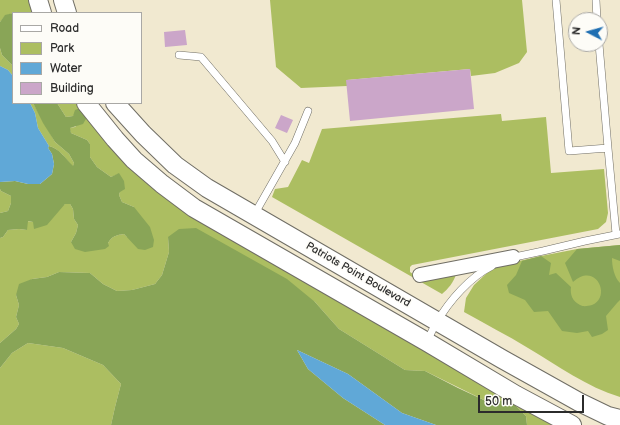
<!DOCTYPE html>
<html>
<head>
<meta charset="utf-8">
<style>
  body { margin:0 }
  #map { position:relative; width:620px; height:425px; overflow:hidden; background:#f1e9d0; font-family:"Balsamiq Sans",sans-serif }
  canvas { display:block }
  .legend { position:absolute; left:12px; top:12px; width:130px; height:92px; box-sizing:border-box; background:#fdfcf7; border:1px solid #a9a8a5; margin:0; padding:5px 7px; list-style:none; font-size:12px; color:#2b2b2b }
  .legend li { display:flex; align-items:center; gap:8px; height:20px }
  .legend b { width:20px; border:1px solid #a9a8a5 }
  .north { position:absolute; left:568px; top:12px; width:40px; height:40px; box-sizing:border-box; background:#fdfcf7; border:1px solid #a9a8a5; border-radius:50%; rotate:276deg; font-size:11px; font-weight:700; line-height:16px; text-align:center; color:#2b2b2b }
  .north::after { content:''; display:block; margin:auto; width:14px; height:18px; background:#1f6fb2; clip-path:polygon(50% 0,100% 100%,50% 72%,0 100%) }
  .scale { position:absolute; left:478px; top:395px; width:106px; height:18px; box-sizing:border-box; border:2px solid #2b2b2b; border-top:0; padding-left:5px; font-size:12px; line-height:14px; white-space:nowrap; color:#2b2b2b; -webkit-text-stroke:3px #fdfcf7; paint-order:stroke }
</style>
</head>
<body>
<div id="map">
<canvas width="620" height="425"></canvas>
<ul class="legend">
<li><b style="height:5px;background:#fff"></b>Road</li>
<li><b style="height:11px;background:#acbe61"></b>Park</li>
<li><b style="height:11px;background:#60a8d7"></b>Water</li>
<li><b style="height:11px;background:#cba6c9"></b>Building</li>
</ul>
<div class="north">N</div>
<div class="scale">50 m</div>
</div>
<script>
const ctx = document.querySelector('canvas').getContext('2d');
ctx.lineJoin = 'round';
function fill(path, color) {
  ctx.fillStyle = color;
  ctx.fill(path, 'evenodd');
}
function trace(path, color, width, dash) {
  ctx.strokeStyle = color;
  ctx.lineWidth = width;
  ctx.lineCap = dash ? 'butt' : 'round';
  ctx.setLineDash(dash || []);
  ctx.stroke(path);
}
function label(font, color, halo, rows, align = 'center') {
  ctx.font = font + ' "Balsamiq Sans",sans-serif';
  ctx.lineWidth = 3;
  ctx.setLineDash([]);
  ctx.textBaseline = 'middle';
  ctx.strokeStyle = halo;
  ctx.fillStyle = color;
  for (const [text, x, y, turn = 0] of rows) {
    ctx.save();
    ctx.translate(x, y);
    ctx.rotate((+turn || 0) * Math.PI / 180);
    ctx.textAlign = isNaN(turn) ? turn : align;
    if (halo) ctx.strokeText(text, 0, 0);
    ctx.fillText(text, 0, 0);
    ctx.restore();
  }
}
const green = new Path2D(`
  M0,0H31L35,13H13L5,16L0,22Z
  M270,0H522L527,52L519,63L495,73L471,76L470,69L347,80V86L301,88L276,67Z
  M0,48L2,55L13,66V76L8,70L0,66Z
  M30,103H33L55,142L69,154L74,163L73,167C66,159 59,148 49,146L38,128L35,113Z
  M57,103H77L80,108L73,116L66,117Z
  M501,114L502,121L546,117L551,173L604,169L608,213L606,222L598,229L412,265L410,267V272L420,279L456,274C454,282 448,289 442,294L272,197L275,189L288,187L302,160L309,163L322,129Z
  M87,117L106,143L143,179L556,425H527L526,416L511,401H486L425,371L405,370L339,329L315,302L168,237L169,252L162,275L155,284L132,290L117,291L103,284L90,273L59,272L47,277L32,279L16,295L19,305L16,317L19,324L16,329L0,343V238L3,237L8,230L19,229L27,230V221L33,222L65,204H70L73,209L74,219L78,225L76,233L71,242L108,243C112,236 117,235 124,234L127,237L134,207L122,202L119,195L120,192L119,174L111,177L97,167L90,157V144L87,140L71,133L69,128L75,127Z
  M0,189L1,191L11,196V203L8,211L0,213Z
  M620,245V397C587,387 558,366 528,348C507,335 485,324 464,312L466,298L474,285L487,273L497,266L541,256L577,249Z
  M28,343L63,348L103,365L121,384L115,407L111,425H0V368L12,353Z`);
const forest = new Path2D(`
  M13,13V66L2,55L0,48V22L5,15Z
  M33,103H57L66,117L73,116L75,110L80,108L87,117L83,124L70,128L71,133L87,140L90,144V157L97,167L111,177L119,173L124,181L125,189L120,192L119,195L122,202L134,207L150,227L154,240L153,247L145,250L138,249L124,234C117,235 112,236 108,243L109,246L105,249L85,252L75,249L71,242L76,233L78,225L74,219L73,209L70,204H65L47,225L34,229L33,222L28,221L27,230L19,229L8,230L3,237L0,238V213L8,211L11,203V196L1,191L0,189V182L15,181L28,184H40L52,174L54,164L52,154L48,148L49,146C59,148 66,159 73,166L74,163L69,154L55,142L43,123Z
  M196,228L287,279L315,302L339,329L405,370L425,371L458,388L486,401H511L526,416L527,425H436L402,413L348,374L297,350L308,369L343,398L385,425H111L115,407L121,384L103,365L63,348L28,343L12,353L0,368V343L16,329L19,324L16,317L19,305L16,295L19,284L32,279L47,277L59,272L90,273L103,284L117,291L132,290L155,284L162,275L169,252L168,237L179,229Z
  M620,245V261L612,258C612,266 614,277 620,283V300L617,303L606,316L608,330L602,334L592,337L588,331L577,333L562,331L548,311L534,312L525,300L509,293L507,285L516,275L522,261L541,256L551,263L549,275L556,273L571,287C570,294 572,301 580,305C584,307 587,306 592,305C612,297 596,261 573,282L565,263L577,249Z`);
const water = new Path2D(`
  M0,66L8,70L13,76V103H30L35,113L38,128L49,146L48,148L52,154L54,164L52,174L40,184H28L15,181L0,182Z
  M297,350L348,374L402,413L436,425H385L343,398L308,369Z`);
const building = new Path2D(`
  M185,30L187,45L165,47L164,32Z
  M470,69L474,109L350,121L346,80Z
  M281,115L293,120L287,133L275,128Z`);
const service = new Path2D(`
  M556,0L569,151L608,148
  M596,0L597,20
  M599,44L608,148L616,234
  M179,55L201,57L272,141L285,162
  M254,215L295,143L308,111
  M510,258L543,251L585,241L620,234
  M427,342C430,335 433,328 437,322C449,301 470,277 492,266`);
const minor = new Path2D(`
  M420,275L513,257`);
const tertiary = new Path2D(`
  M38,0L42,13
  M63,0L67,13
  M86,103L115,139L134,160L162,184L194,208L427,342L516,395L572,425
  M115,103L143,134L175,165L207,188L502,359L579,402L608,416L620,419`);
const streetNames = [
  ["Patriots Point Boulevard",358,275,30]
];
fill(green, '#acbe61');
fill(forest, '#89a557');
fill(water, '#60a8d7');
fill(building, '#cba6c9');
trace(service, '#706e65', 8);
trace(minor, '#706e65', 16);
trace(tertiary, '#706e65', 20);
trace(service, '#fff', 7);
trace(minor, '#fff', 14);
trace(tertiary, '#fff', 18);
label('11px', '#2b2b2b', '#fdfcf7', streetNames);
</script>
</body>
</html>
